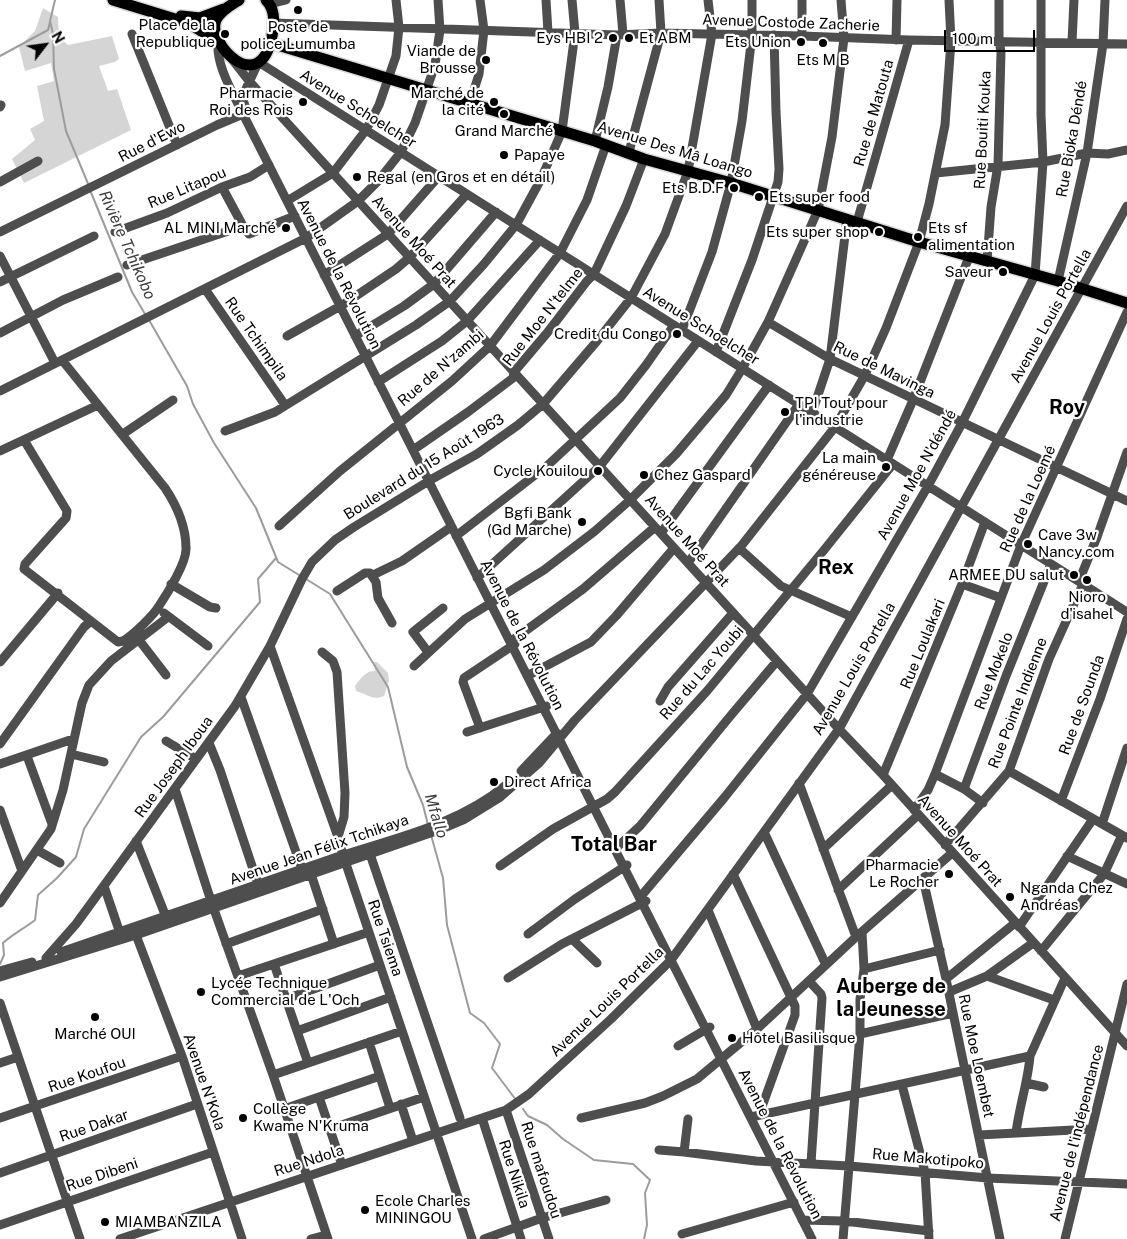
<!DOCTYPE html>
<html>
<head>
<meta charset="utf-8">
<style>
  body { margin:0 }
  #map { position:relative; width:1127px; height:1239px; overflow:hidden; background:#fff; font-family:"Public Sans",sans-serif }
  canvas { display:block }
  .north { position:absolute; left:20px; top:20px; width:50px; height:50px; -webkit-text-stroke:4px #fff; paint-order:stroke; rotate:60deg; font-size:14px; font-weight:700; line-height:20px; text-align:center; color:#000 }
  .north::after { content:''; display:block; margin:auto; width:18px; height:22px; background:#000; clip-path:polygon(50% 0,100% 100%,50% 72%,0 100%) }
  .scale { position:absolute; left:944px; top:30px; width:91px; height:22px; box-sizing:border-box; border:2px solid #000; border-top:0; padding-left:6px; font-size:15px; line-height:18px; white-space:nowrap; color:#000; -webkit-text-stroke:4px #fff; paint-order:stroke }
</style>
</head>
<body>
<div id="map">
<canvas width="1127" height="1239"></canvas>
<div class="north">N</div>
<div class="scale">100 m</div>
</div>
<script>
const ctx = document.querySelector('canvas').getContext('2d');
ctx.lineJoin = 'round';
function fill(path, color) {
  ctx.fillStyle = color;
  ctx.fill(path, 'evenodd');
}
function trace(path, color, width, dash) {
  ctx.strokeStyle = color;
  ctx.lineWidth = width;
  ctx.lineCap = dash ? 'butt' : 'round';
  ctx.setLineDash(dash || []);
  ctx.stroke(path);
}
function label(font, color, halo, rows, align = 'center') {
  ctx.font = font + ' "Public Sans",sans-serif';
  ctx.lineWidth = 4.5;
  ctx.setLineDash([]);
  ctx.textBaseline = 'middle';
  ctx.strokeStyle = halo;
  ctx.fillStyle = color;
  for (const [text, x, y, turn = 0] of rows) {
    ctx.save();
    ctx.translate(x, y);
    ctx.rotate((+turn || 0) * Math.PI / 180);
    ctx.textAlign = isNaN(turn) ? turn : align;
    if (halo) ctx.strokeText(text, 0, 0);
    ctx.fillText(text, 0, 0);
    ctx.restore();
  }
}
const green = new Path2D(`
  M43,8L58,17C59,30 57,36 68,45L112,36L119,59L115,62L99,66L108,91L117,89L131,130L24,183L12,159L35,140L30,129L44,121L37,86L54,81L51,63L25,71L19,47L35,31Z
  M374,662H377L388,673L389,681L384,696C373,701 367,694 356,691L355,686C360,679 365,671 375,671Z`);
const stream = new Path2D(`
  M55,0L50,21L53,34L54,69L66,131L89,186
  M0,56L48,30L50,22
  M90,190L132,292L145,314
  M149,320L187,386L193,404L214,443L256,508L278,562L299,575
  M306,579L330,594L388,687L407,767L423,805L428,825
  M431,835L443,878L447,925L470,1013L484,1023L500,1044L492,1068L516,1100
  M0,964L4,955L3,943C13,934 25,928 35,920L38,895L57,878L76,857L84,829L141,737L163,717L260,602L258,579L276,558
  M523,1109L528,1116L547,1125L563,1139L594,1160L633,1164L650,1180L645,1193L647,1225L644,1239`);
const minor = new Path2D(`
  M546,0L548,32
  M620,0L623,34
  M802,0V36
  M270,4L286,0
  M274,23L617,35L661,33L802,36L909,40L1127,44
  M132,34L177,145
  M896,40L897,0
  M218,41C216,66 232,91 243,114L812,1239
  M1072,42L1074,0
  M232,59L249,81L839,729L883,775L1127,1046
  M260,63L1127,612
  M470,103L479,74L484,30L480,0
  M0,107L1,105
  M247,112L243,100L245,91L257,65
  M595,141L608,87L617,35
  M629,152L661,33L659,0
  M936,173L1043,162L1087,153L1108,154L1127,150
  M0,182L38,161
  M222,187L243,226L249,234L295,216
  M287,201L333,173L366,130L379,105L396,56L399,27L396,0
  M857,222L909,40
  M0,232L217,125L243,114
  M115,232L167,213L222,187L250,177L269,165
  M0,256L55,363
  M987,261L991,207L998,165L1001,52L999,40V0
  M127,265L243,226
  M324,275L388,234L439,176
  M1058,281L1087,153L1103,44L1105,0
  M0,282L94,236
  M205,289L285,405
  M768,322L830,359L1127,501
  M682,330L712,252L731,183L742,121L752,35V0
  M0,333L63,300L118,277
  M287,336L344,304L396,269L410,257L467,194
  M355,336L404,306L434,284L496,212
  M716,352L752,260L778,182L779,169L776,112L774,35
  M378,382L442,341L467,321L540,240
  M0,391L306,238L358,201L378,181L401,152L415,123L435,65L440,30L438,0
  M812,413L830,359L847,219
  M225,431L275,412L416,325L450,301L484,264L516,225L541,179L562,131L575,33L572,0
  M123,434L173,400
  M24,440L67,511L66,518L25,564L24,569L118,642L123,641C132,636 154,615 159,606C167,594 187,562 186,548C186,526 177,506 165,488L62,360
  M413,450L468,412L513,378L514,372L547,333L587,281L594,274L626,206L644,159
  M0,451L98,405
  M887,460L913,400L969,257
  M279,526L340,471L452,381L490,346L560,253L587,200L606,145
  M661,533L769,385
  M456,536L548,465L620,398L646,365L674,325
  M739,548L781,586L852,617
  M688,563L799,404
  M373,575L402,561L451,527
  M477,578L600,466L698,341
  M1079,581L1097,537L1127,452
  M171,584L210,607L216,608
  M962,584L1001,598
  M337,591L365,573H370L376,582L378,598L392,623
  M164,613L208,646
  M139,640L166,675
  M510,642L583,589L655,527
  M270,646L338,837L343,855L472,1239
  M322,652L333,661L337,672L345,793L344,817L338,837
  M428,652L413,632L443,608
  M0,662L58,593
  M414,666L465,619L544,570L595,531L630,500L676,454L726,395L742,369L768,322L818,210L832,137L844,38L841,0
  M527,676L591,642L616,616L674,548
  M241,697L302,869
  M660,701L668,687L733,613
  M480,728L463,682L464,678L515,644
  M467,732L547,706
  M166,741L196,759
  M209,743L220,770L258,884
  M0,744L84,627L91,621
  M71,754L104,762
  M27,756L52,824
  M0,764L73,739
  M521,771L557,733
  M1009,771L1127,838
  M935,774L964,789L983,803
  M883,775L962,584L985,522
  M799,783L856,937
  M175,789L211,901L273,1075L328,1239
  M964,789L1006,676L1051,564
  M1061,801L1100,699L1127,619
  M0,810L22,871
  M914,810L928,790L935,774L1021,545L1127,312
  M1102,824L1127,748
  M764,832L826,965
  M136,841L166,917
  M945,845L1009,771L1049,659L1083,584
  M615,849L640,826L732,714L777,661
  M823,849L892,785
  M37,850L60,863
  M370,854L460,1118
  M1067,856L1127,884
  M500,866L553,829L607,799L615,792L707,691L824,550L893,464
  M311,874L334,944
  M733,874L795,1006V1015L759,1115
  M923,879L946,979L1000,1239
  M104,886L121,936
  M838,890L918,815
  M639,897L642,895L724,798L807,694L928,486L962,423L1035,275L1043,162L1041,115V0
  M0,903L51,829L63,790L82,703L89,685L111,661L168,617
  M708,910L757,1029
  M1019,927L1093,819
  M528,934L575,899L627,865
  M136,935L182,1056L242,1239
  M572,939L597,963
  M226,944L323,909
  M1041,951L1104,874L1122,835
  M61,952C153,920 245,889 337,857C395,838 458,825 506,785
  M46,958L76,924L235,706L270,646L302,579L312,562L335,540L354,527L432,479L477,454L518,425L543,404L597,341L631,298L665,234L688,171L712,34L708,0
  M274,964L308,1063
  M864,969L940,950
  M0,971L32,962
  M238,976L369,932
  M987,976L1054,1000
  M0,977L136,935L439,830L465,819L499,798L539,763L575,720L742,545L835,427L865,375L886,328L919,242L929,204L945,125L951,41L949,0
  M508,978L562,944L646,901
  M946,979L1015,923
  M809,981L821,994L822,998L811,1163
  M949,992L987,976L1033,943
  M286,999L380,965
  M0,1003L80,1239
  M297,1031L391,997
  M860,1034L953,1013
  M369,1042L390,1108
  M678,1046L710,1027
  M0,1063L18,1057
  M273,1075L402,1031
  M1026,1083L1044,1087
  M902,1085L925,1172L929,1239
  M319,1097L342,1165
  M401,1104L413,1141
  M284,1109L380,1076
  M506,1110L549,1239
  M751,1117L1030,1056
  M0,1118L182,1056
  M482,1118L521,1239
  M581,1118L645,1103L663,1096L697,1079L757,1029L856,937L952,853
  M330,1129L424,1097
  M1016,1133C1019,1107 1028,1082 1030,1056L1065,978
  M979,1135L1092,1129
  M659,1150L684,1152L756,1161L849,1166L988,1178L1127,1184
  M684,1152L688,1119
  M0,1173L197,1104
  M802,1220L844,1221L929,1231
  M0,1225L213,1152
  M682,1234L794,1202
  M120,1239L506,1110L529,1094L611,1019L671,960L839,729L1127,206
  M311,1239L326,1235
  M484,1239L542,1218L606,1200
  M843,1239L860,1034V999L864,969L862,932
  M1065,1239L1127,984`);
const major = new Path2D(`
  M113,0L188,23L218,41
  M239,0C231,5 220,11 216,20C206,43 260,99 272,36C274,24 276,10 266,0
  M181,16L200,18L224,9
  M271,43L595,141L644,159L731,183L919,242L1058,281L1127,303`);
const markers = [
  [298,10,5,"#000"],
  [225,34,5,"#000"],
  [613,38,5,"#000"],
  [629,38,5,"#000"],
  [801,42,5,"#000"],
  [823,43,5,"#000"],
  [486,60,5,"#000"],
  [303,102,5,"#000"],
  [494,102,5,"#000"],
  [504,114,5,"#000"],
  [504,155,5,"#000"],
  [357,177,5,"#000"],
  [734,188,5,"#000"],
  [759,197,5,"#000"],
  [286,228,5,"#000"],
  [879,232,5,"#000"],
  [918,237,5,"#000"],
  [1003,272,5,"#000"],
  [677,334,5,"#000"],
  [785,412,5,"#000"],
  [886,467,5,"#000"],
  [598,471,5,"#000"],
  [644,475,5,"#000"],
  [582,522,5,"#000"],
  [1028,544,5,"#000"],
  [1074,575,5,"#000"],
  [1087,580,5,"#000"],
  [494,782,5,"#000"],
  [949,874,5,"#000"],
  [1010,897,5,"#000"],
  [201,992,5,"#000"],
  [95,1017,5,"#000"],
  [732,1038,5,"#000"],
  [243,1118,5,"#000"],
  [365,1210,5,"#000"],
  [105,1222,5,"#000"]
];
const streetNames = [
  ["Avenue Costode Zacherie",791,23,2],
  ["Avenue Schoelcher",358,109,32],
  ["Rue de Matouta",874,113,-74],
  ["Rue Bouiti Kouka",983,130,-87],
  ["Rue Bioka Déndé",1072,139,-80],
  ["Rue d'Ewo",152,142,-27],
  ["Avenue Des Mâ Loango",675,150,17],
  ["Rue Litapou",187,188,-23],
  ["Avenue Moé Prat",414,242,48],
  ["Avenue de la Révolution",339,274,63],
  ["Avenue Louis Portella",1051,316,-61],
  ["Rue Moe N'telme",543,317,-52],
  ["Avenue Schoelcher",701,326,32],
  ["Rue Tchimpila",256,339,55],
  ["Rue de N'zambi",441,368,-41],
  ["Rue de Mavinga",884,370,26],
  ["Boulevard du 15 Août 1963",424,467,-32],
  ["Avenue Moe N'déndé",917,475,-61],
  ["Rue de la Loemé",1028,499,-66],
  ["Avenue Moé Prat",687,541,48],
  ["Avenue de la Révolution",522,635,63],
  ["Rue Loulakari",923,644,-68],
  ["Avenue Louis Portella",854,669,-60],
  ["Rue Mokelo",994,671,-69],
  ["Rue du Lac Youbi",702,673,-49],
  ["Rue Pointe Indienne",1018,703,-69],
  ["Rue de Sounda",1082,705,-70],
  ["Rue Joseph Iboua",174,767,-54],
  ["Avenue Moé Prat",960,841,48],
  ["Avenue Jean Félix Tchikaya",319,850,-19],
  ["Rue Tsiema",385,938,71],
  ["Avenue Louis Portella",607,1002,-44],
  ["Rue Moe Loembet",976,1056,78],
  ["Rue Koufou",87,1075,-19],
  ["Avenue N'Kola",204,1082,71],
  ["Rue Dakar",94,1126,-19],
  ["Avenue de l'indépendance",1077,1133,-76],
  ["Avenue de la Révolution",780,1144,63],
  ["Rue Makotipoko",928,1159,5],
  ["Rue Ndola",309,1161,-18],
  ["Rue mafoudou",541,1170,72],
  ["Rue Nikila",514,1174,72],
  ["Rue Dibeni",102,1175,-19]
];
const poiNames = [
  ["Place de la",215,25],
  ["Republique",215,42],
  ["Poste de",298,27,"center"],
  ["police Lumumba",298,44,"center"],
  ["Eys HBI 2",603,38],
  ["Et ABM",639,38,"left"],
  ["Ets Union",791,42],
  ["Viande de",476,51],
  ["Brousse",476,68],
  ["Ets M B",823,60,"center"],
  ["Pharmacie",293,93],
  ["Roi des Rois",293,110],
  ["Marché de",484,93],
  ["la cité",484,110],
  ["Grand Marché",504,131,"center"],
  ["Papaye",514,155,"left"],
  ["Regal (en Gros et en détail)",367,177,"left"],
  ["Ets B.D.F",724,188],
  ["Ets super food",769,197,"left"],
  ["AL MINI Marché",276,228],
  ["Ets sf",928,228,"left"],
  ["alimentation",928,245,"left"],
  ["Ets super shop",869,232],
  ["Saveur",993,272],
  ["Credit du Congo",667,334],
  ["TPI Tout pour",795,403,"left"],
  ["l'industrie",795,420,"left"],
  ["La main",876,458],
  ["généreuse",876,475],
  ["Cycle Kouilou",588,471],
  ["Chez Gaspard",654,475,"left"],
  ["Bgfi Bank",572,513],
  ["(Gd Marche)",572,530],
  ["Cave 3w",1038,535,"left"],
  ["Nancy.com",1038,552,"left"],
  ["ARMEE DU salut",1064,575],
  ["Nioro",1087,597,"center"],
  ["d'isahel",1087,614,"center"],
  ["Direct Africa",504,782,"left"],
  ["Pharmacie",939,865],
  ["Le Rocher",939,882],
  ["Nganda Chez",1020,888,"left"],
  ["Andréas",1020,905,"left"],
  ["Lycée Technique",211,983,"left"],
  ["Commercial de L'Och",211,1000,"left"],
  ["Marché OUI",95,1034,"center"],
  ["Hôtel Basilisque",742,1038,"left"],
  ["Collège",253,1109,"left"],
  ["Kwame N'Kruma",253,1126,"left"],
  ["Ecole Charles",375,1201,"left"],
  ["MININGOU",375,1218,"left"],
  ["MIAMBANZILA",115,1222,"left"]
];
const waterNames = [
  ["Rivière Tchikobo",127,245,66],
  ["Mfallo",436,816,73]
];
const districtNames = [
  ["Roy",1067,408],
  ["Rex",836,568],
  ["Total Bar",614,845],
  ["Auberge de",891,987],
  ["la Jeunesse",891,1010]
];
fill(green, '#d5d5d5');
trace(stream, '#9c9c9c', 2);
trace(major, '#dbdbdb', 14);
trace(minor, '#4e4e4e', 9);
trace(major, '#000', 11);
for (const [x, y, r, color] of markers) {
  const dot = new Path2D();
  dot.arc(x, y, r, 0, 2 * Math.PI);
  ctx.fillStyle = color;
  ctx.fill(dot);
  trace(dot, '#fff', 2);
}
label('15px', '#000', '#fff', streetNames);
label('15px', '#000', '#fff', poiNames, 'right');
label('italic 16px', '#3d3d3d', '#fff', waterNames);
label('bold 20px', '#000', '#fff', districtNames);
</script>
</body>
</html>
